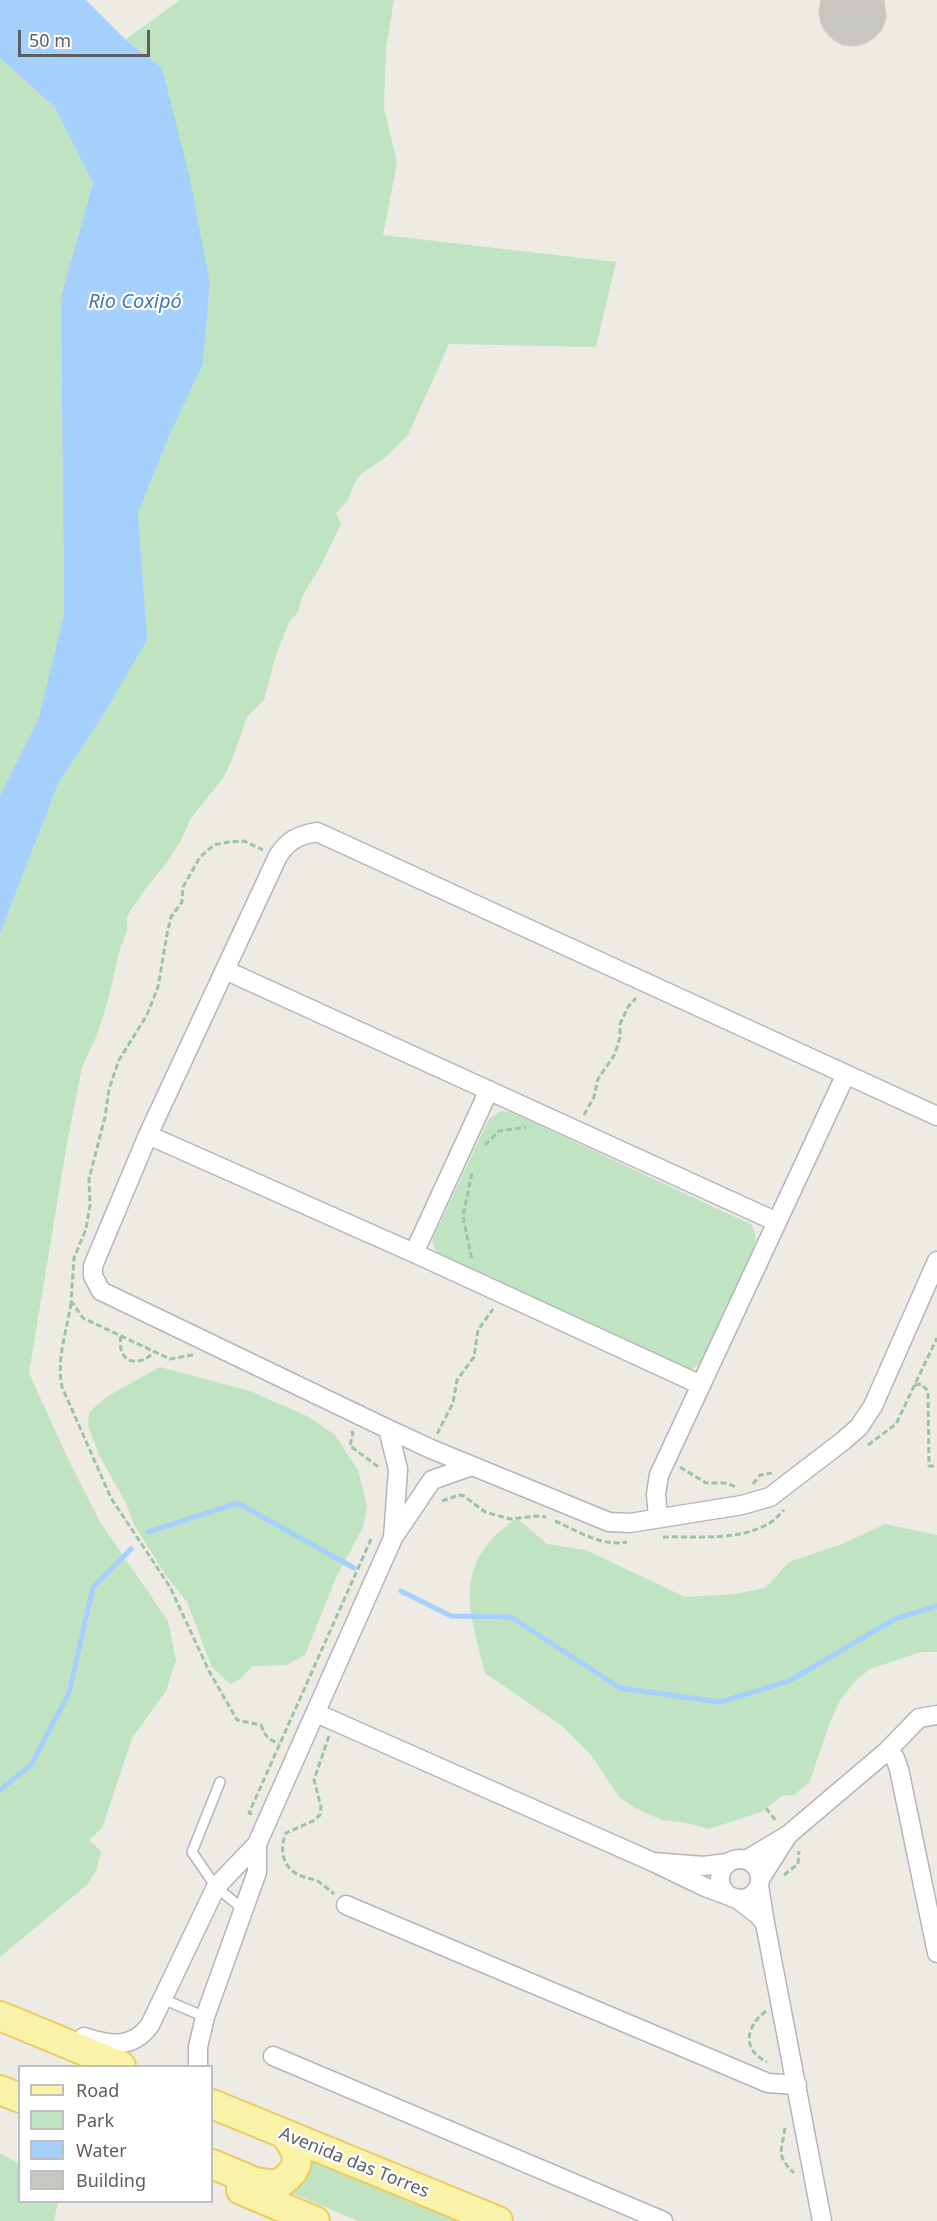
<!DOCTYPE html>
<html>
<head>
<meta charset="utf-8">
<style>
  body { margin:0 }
  #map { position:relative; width:937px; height:2221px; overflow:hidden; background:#edebe3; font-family:"Noto Sans",sans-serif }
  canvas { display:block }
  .legend { position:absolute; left:18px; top:2065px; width:195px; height:138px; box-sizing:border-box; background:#fff; border:2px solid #bdbfc1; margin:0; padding:8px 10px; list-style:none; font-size:18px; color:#5b5e63 }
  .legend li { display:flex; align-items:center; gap:12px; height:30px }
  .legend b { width:30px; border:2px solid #bdbfc1 }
  .scale { position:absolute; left:18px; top:30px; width:132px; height:27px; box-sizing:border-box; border:3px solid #5b5e63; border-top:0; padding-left:8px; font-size:18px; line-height:21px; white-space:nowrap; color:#5b5e63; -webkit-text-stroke:4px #fff; paint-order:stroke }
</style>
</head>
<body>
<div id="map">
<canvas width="937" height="2221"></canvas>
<ul class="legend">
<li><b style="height:8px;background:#fbf2a9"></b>Road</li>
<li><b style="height:16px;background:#c0e4c2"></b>Park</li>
<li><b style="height:16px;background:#a4d0fb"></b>Water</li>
<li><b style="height:16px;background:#c8c6c0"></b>Building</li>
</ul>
<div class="scale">50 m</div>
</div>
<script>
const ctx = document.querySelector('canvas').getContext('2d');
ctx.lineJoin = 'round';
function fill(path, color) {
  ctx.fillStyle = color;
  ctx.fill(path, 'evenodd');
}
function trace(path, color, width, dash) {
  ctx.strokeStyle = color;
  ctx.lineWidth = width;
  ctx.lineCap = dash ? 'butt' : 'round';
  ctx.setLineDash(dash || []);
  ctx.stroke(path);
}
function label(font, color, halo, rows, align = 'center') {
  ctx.font = font + ' "Noto Sans",sans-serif';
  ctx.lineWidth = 4.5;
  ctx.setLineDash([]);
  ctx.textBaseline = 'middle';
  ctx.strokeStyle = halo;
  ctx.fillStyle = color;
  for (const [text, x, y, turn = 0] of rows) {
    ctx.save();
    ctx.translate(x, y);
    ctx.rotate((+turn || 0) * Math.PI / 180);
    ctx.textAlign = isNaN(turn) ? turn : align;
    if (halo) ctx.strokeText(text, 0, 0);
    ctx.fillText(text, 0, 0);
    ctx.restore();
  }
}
const green = new Path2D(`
  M180,0H394L386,48L384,108L397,163L383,235L616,262L596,347L449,344L408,435L386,457L361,474L354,484L348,500L336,513L341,524L321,565L302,597L298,612L289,622L276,655L264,700L247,717L232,760L223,778L191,818L181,840L167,862L144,891L127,916V931L120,949L107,1004L97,1035L82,1067L67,1143L29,1373L69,1461L100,1522L168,1621L176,1660L166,1691L132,1738L102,1828L89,1840L101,1851L97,1868L88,1884L0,1957V934L58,784L102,717L146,640L138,513L170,434L203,363L210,283L162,68L126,39Z
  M0,58L55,108L93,183L61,296L64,614L38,720L0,795Z
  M501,1111L511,1112L752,1225L756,1237L754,1250L701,1364L689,1370L438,1256L432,1240L489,1119Z
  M160,1367L250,1391L309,1417L335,1435L358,1470L367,1506L363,1527L335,1580L305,1655L286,1665L252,1666L241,1679L230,1684L212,1667L187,1602L165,1574L133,1523L126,1503L99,1455L88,1426L89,1412L108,1396Z
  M517,1518L547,1544L586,1550L685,1597L735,1594L765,1588L789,1562L842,1544L885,1524L937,1535V1652H921L870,1669L856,1680L840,1700L830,1722L809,1783L794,1795L782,1796L761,1812L709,1829L687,1823L662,1820L635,1808L619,1797L592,1756L562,1726L485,1673C468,1606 452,1563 517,1518Z
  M0,2153L19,2164L20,2202H58L54,2221H0Z
  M311,2156L467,2221H358L285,2190Z`);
const water = new Path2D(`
  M0,0H86L125,39L162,68L189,174L210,283L203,364L170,434L138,513L147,640L102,717L58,784L0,934V795L38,720L64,614L61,296L93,183L55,108L0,58Z`);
const stream = new Path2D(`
  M148,1532L238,1503L354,1568
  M401,1591L451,1616L511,1617L620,1688L720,1702L789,1681L895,1619L937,1606
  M0,1790L31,1765L69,1693L93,1587L131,1549`);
const building = new Path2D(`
  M821,0H884L886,18L882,29L875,37L866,43L855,46L843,45L834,40L826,32L821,23L819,12Z`);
const path = new Path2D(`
  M584,1115L594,1097L598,1079L615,1054L620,1037V1024L628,1007L636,998
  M485,1145L499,1131L526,1127
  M472,1173L463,1216L472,1260
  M71,1303C67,1331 56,1358 62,1387L111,1498L170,1587L209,1671L237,1720L261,1725C265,1736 268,1740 279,1743
  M121,1336C116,1362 138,1369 154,1352
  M193,1355L170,1359L83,1318L71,1301L74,1258L86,1229L90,1205L89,1179L105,1117L109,1089L119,1060L147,1015L158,987L167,934L171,917L182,902L183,887L200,857L214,845L229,842L244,841L263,850
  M915,1385L921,1384L928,1391L929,1466H937
  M351,1431L353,1433L350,1446L380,1468
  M437,1434L453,1403L457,1380L474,1357L478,1330L493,1309
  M868,1445L896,1424L937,1338
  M680,1467L706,1483H725L737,1487
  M753,1484L760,1475L772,1473
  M442,1501L459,1495L464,1496L485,1512L510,1519L536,1516L546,1517
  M555,1521C578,1531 601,1547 627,1542
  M663,1537C697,1536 736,1541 766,1525C773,1522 779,1515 784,1510
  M329,1736L314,1780L321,1807L320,1815L313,1821L286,1833C280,1847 281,1865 297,1874C304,1878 312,1878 319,1882C324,1885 329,1890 334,1894
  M766,1808L777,1822
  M252,1814L249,1813L372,1537
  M784,1875L798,1864L799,1851
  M766,2011C745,2027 742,2050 767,2062
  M785,2128C782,2151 775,2155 794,2173`);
const lane = new Path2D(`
  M220,1782L192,1852L216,1887L243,1909
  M163,1999L205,2017`);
const street = new Path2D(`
  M225,970L777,1222
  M937,1116L317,832C299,835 288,840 278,856L148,1135L93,1266V1276L101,1291L388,1429L431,1449L609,1522L630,1523L742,1505L770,1497L843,1441L859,1427L873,1406L937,1261
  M148,1135L414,1253L701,1385
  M414,1253L489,1090
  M388,1429L398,1469L393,1538L432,1480L472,1466
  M658,1518L656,1494L659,1475L846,1074
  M316,1713L653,1862
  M887,1751L895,1758L899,1769L937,1953
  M788,1835L887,1751L919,1718L937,1715
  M720 1879a20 20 0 1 1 40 0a20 20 0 1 1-40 0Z
  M746,1860L788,1835L760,1879
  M727,1863L703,1866L653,1862L705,1887L732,1897
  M736,1898L757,1914L765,1923L759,1886
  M346,1905L768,2083L797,2085
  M765,1923L822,2221
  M84,2037C109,2045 132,2050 150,2025L216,1887L257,1844L393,1538
  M273,2056L663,2221
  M198,2066V2047L205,2017L257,1872V1844`);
const primary = new Path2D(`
  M0,2016L121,2066
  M0,2090L20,2098
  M212,2104L498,2221
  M212,2164L255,2182L277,2185C300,2170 303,2158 286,2136
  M241,2190L315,2221`);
const streetNames = [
  ["Avenida das Torres",354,2163,22]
];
const waterNames = [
  ["Rio Coxipó",135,302]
];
fill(green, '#c0e4c2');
fill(water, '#a4d0fb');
trace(stream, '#a4d0fb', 5);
fill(building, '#c8c6c0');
trace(building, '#d1cdc1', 1.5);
trace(lane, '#b3b5b9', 12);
trace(street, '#b3b5b9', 21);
trace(primary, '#ebcb5e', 32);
trace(path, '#9ac4a8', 3, [6, 3]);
trace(lane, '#fff', 9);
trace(street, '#fff', 18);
trace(primary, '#fbf2a9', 28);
label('18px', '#5b5e63', '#fff', streetNames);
label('italic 20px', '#4576b4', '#fff', waterNames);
</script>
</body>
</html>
